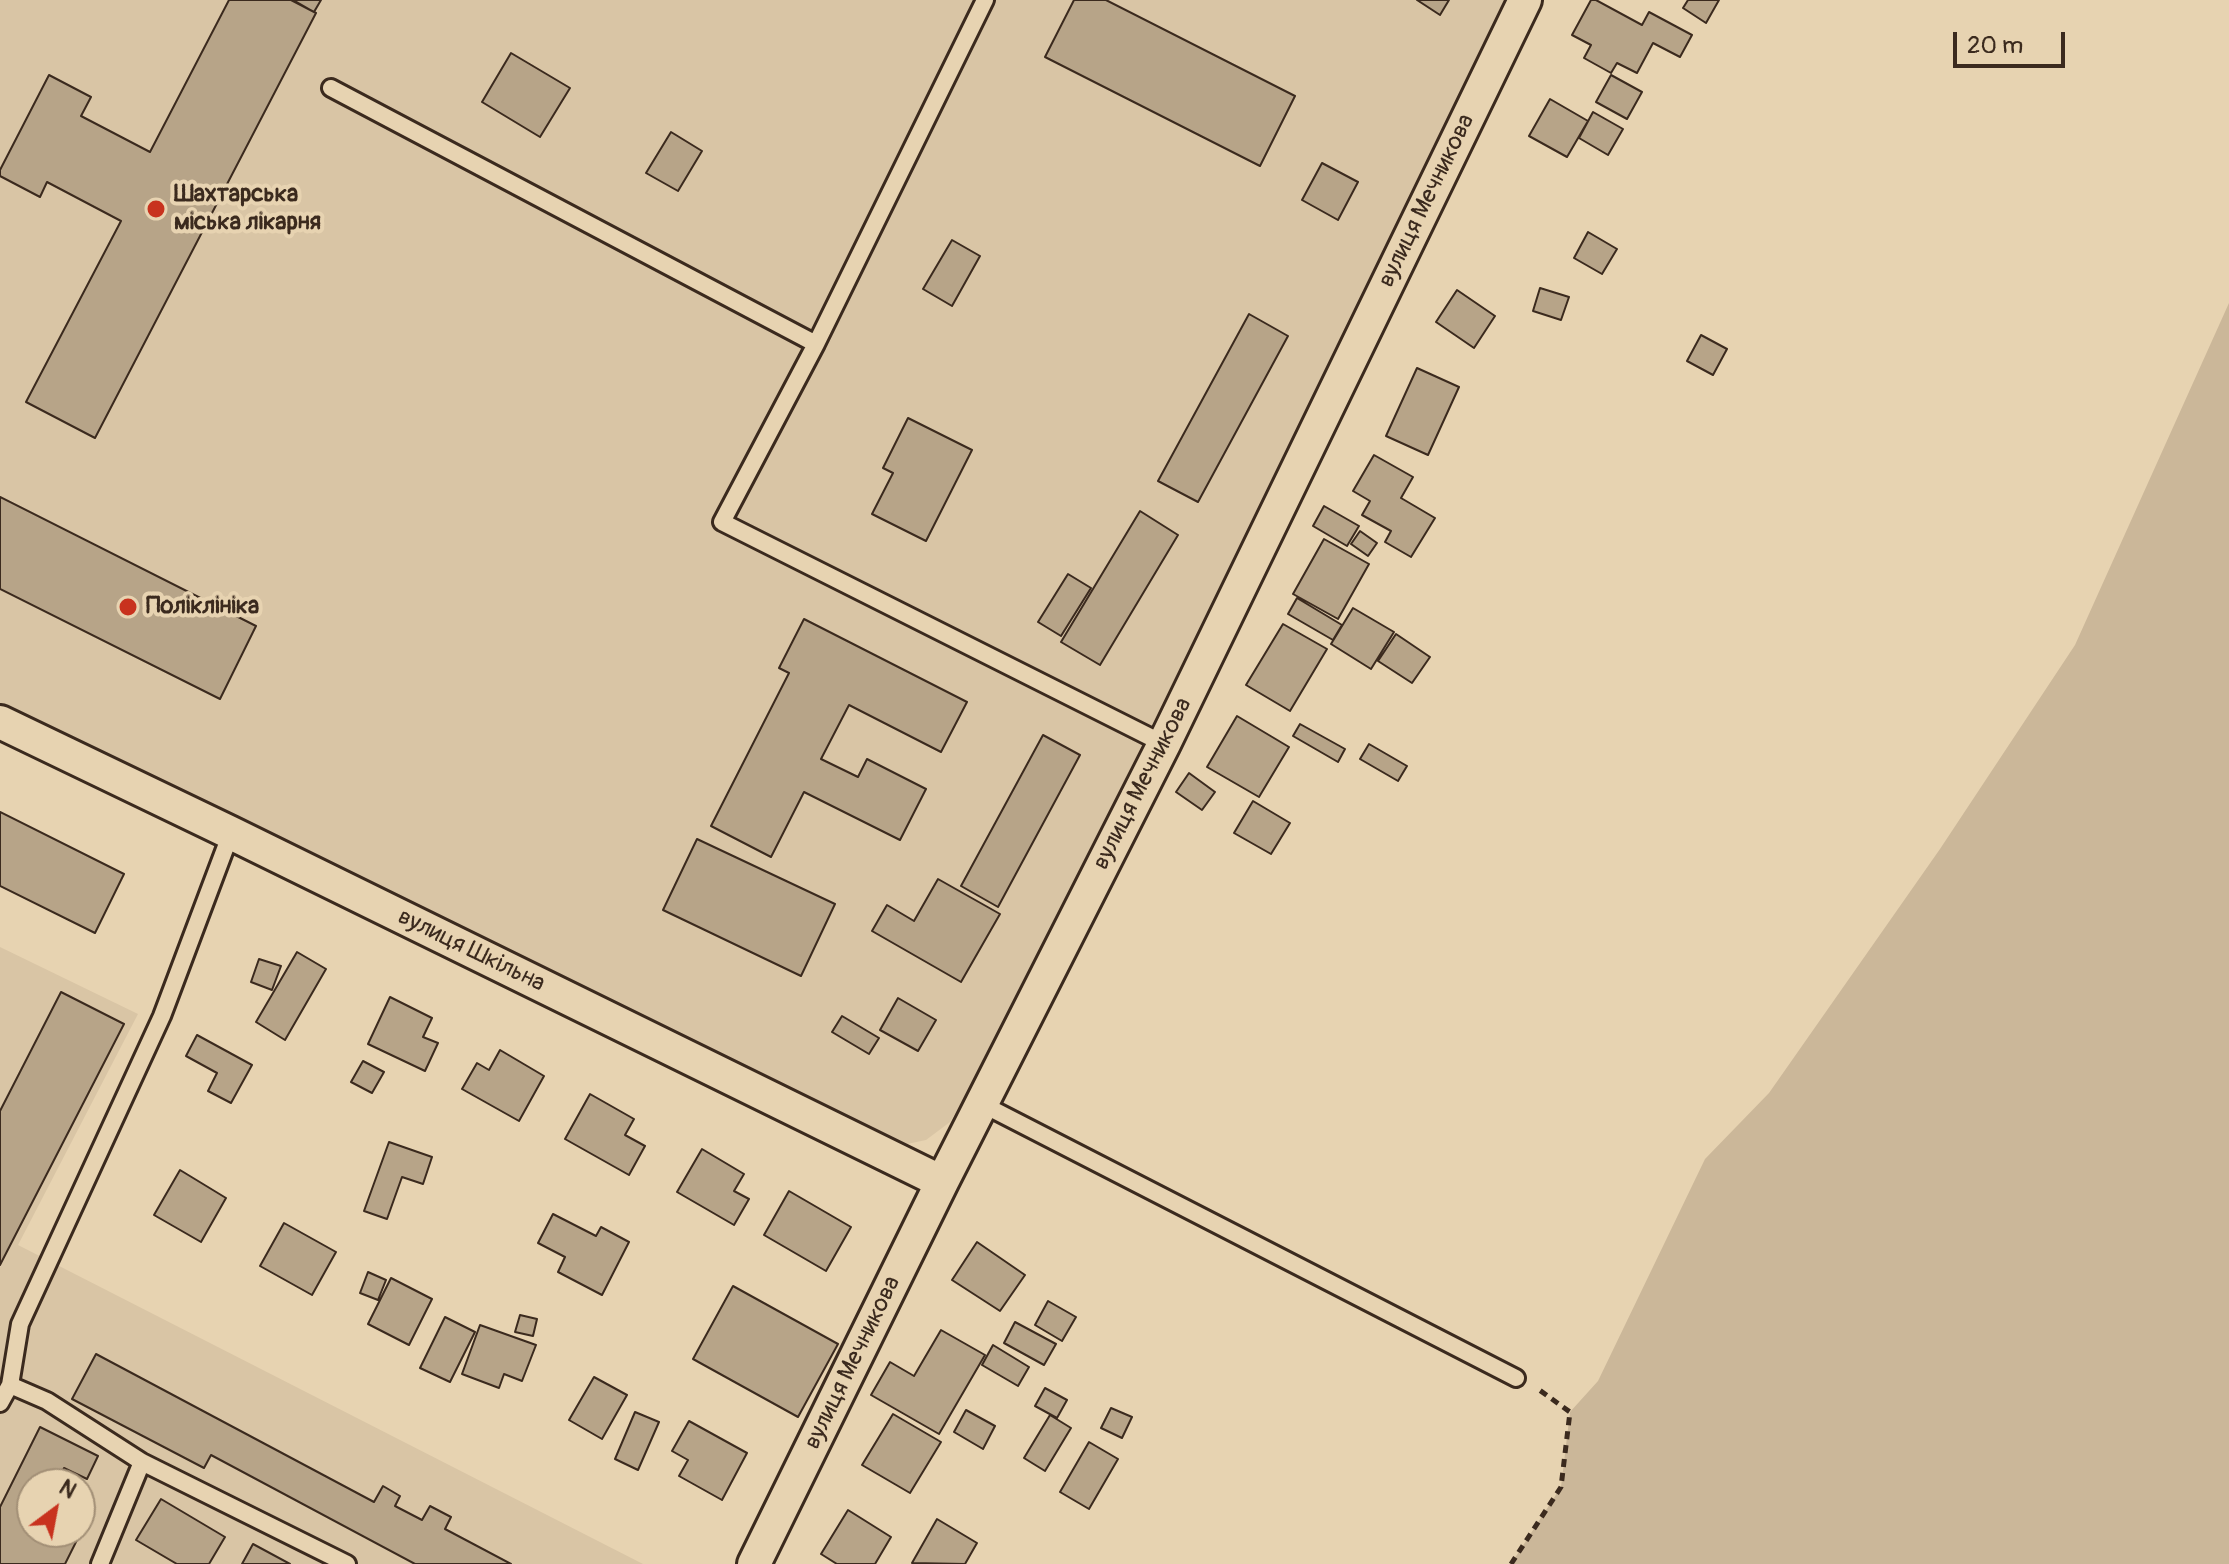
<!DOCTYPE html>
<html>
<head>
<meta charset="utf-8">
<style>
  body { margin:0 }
  #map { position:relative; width:2229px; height:1564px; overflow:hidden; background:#e7d3b1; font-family:Pangolin,sans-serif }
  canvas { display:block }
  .north { position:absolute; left:16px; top:1468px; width:80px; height:80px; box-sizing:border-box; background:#e7d3b1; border:2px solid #a28f76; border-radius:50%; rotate:32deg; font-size:22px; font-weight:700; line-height:32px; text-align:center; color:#3b2a1e }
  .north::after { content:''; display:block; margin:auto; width:28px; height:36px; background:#c8321e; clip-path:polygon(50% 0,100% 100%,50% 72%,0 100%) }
  .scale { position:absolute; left:1953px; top:32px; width:112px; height:36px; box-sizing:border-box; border:4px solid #3b2a1e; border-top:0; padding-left:10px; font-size:24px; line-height:28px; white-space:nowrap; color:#3b2a1e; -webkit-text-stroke:6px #e7d3b1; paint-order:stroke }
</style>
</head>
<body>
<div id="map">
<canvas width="2229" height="1564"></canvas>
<div class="north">N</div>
<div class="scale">20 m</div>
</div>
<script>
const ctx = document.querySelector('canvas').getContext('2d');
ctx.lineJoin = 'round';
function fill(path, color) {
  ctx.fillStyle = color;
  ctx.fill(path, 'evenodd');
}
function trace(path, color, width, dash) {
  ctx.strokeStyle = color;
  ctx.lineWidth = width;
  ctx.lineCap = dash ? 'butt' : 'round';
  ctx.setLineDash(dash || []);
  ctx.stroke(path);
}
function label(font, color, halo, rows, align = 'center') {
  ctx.font = font + ' Pangolin,sans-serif';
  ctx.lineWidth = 8;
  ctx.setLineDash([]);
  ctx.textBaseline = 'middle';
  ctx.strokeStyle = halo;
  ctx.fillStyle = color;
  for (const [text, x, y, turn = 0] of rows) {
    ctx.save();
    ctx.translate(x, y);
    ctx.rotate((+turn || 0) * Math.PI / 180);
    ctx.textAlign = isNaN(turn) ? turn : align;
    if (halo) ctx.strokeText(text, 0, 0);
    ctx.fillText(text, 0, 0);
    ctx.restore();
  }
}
const built = new Path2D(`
  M0,0H1509L993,1048L950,1122L926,1140L907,1144L645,1019L0,704Z
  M0,947L138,1014L18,1245L643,1564H0ZM32,1484H80V1532H32Z`);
const green = new Path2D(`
  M2229,303V1564H1511L1561,1487L1570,1412L1598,1381L1705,1159L1769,1093L1940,849L2075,645Z`);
const building = new Path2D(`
  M229,0H291L316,13L95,438L26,402L121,221L47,182L40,197L0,176V170L49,75L91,97L81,116L150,152Z
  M293,0H321L314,12Z
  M1074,0H1106L1295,96L1260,166L1045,57Z
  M1417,0H1449L1440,15Z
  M1591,0H1596L1642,25L1649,12L1692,35L1680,57L1653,43L1637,73L1617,63L1611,73L1584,58L1591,45L1572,35Z
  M1688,0H1719L1706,23L1683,8Z
  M511,53L570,88L540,137L482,102Z
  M1611,75L1642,92L1627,119L1596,102Z
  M1550,99L1588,121L1567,157L1529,136Z
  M1593,112L1623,129L1608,155L1579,138Z
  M671,132L702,151L678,191L646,173Z
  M1322,163L1358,182L1338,220L1302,200Z
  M1588,232L1617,249L1602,274L1574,258Z
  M952,240L980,256L952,306L923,289Z
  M1540,288L1569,297L1561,320L1533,311Z
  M1457,290L1495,316L1474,348L1436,322Z
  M1249,314L1288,336L1198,502L1158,481Z
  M1701,335L1727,349L1713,375L1687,361Z
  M1417,368L1459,387L1428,455L1386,436Z
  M908,418L972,450L926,541L872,514L893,473L883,468Z
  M1374,455L1413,477L1401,498L1435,518L1411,557L1385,542L1391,531L1362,515L1370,501L1353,491Z
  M0,497L256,626L220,699L0,589Z
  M1324,506L1359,526L1347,546L1313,526Z
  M1140,511L1178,535L1100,665L1061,642Z
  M1360,531L1377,543L1368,556L1351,544Z
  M1324,539L1369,564L1338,619L1293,594Z
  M1068,574L1091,588L1061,636L1038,622Z
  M1297,598L1342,625L1333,640L1288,614Z
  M1353,608L1394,632L1371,669L1331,644Z
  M804,619L967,702L941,752L849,705L821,759L858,777L867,759L926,789L900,840L804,792L771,857L711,826L789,673L779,668Z
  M1283,624L1327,649L1290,711L1246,685Z
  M1396,634L1430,657L1412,683L1378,661Z
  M1237,716L1289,747L1259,797L1207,767Z
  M1300,724L1345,749L1338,762L1293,736Z
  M1043,735L1080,755L998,907L961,886Z
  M1369,744L1407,766L1398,781L1360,759Z
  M1189,773L1215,792L1202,810L1176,792Z
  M1253,801L1290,823L1271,854L1234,833Z
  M0,812L124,874L95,933L0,886Z
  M697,839L835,904L801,976L663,910Z
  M938,879L1000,914L961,982L872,931L887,905L914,921Z
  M297,952L326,969L285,1040L256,1022Z
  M259,959L281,966L272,990L251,982Z
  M61,992L124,1024L0,1265V1111Z
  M390,997L432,1018L423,1037L438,1043L425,1071L368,1044Z
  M898,998L936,1020L918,1051L880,1030Z
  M842,1016L879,1038L869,1054L832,1032Z
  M197,1035L252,1065L231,1103L208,1091L217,1073L186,1056Z
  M500,1050L544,1076L519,1121L462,1089L477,1063L489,1070Z
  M363,1061L384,1072L372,1093L351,1082Z
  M590,1094L634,1119L625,1135L645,1146L629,1175L565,1139Z
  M389,1142L432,1157L423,1184L402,1177L387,1219L364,1211Z
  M702,1149L744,1174L734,1191L749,1199L734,1225L677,1192Z
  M180,1170L226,1198L201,1242L154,1215Z
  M789,1191L851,1227L826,1271L764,1235Z
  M553,1214L596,1236L601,1227L629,1242L602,1295L558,1272L565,1257L538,1243Z
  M284,1223L336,1252L312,1295L260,1266Z
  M977,1242L1025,1275L1000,1311L952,1280Z
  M368,1272L386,1280L378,1300L360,1293Z
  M391,1278L432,1299L409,1345L368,1324Z
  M733,1286L838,1344L798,1417L693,1359Z
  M1048,1301L1076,1317L1062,1341L1035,1325Z
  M520,1315L537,1319L533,1336L515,1332Z
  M445,1317L475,1332L450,1382L420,1368Z
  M1015,1322L1056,1344L1044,1365L1004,1343Z
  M480,1325L536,1345L522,1381L504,1374L499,1388L462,1374Z
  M941,1330L985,1355L939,1434L871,1395L890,1362L914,1376Z
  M993,1345L1029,1367L1018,1386L982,1365Z
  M96,1354L374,1502L383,1486L400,1496L395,1506L422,1520L430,1506L451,1517L445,1529L511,1564H415L211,1455L204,1468L72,1399Z
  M594,1377L627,1395L602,1439L569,1420Z
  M1045,1388L1067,1400L1057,1418L1035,1406Z
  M1111,1408L1132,1417L1122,1438L1101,1428Z
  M966,1410L995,1426L983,1449L954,1432Z
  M635,1412L659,1422L638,1470L615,1459Z
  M893,1414L941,1442L910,1493L862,1465Z
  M1050,1415L1071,1428L1045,1471L1024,1458Z
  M689,1421L747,1453L722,1500L679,1476L688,1460L672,1451Z
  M40,1427L98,1456L87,1479L64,1468L56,1484H32V1532H80V1499L94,1506L65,1564H0V1507Z
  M1089,1442L1118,1459L1089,1509L1060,1492Z
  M161,1499L225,1537L209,1564H177L136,1540Z
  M848,1510L891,1537L875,1564H837L821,1554Z
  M937,1519L977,1543L965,1564L912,1563Z
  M253,1544L290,1564H242Z`);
const path = new Path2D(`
  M1511,1564L1561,1487L1570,1412L1538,1389`);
const lane = new Path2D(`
  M985,0L816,344L722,522L1164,744
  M331,88L816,344
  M982,1104L1516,1378
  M10,1385L47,1401L142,1462L347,1564
  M0,1403L10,1385L20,1324L162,1016L231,833
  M100,1564L142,1462`);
const street = new Path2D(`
  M0,722L231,833L942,1182
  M754,1564L942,1182L1164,744L1525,0`);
const markers = [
  [156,209,10,"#c8321e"],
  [128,607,10,"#c8321e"]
];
const poiNames = [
  ["Шахтарська",174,195],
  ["міська лікарня",174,223],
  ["Поліклініка",146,607]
];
const streetNames = [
  ["вулиця Мечникова",1427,201,-64],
  ["вулиця Мечникова",1143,784,-63],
  ["вулиця Шкільна",471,951,26],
  ["вулиця Мечникова",853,1363,-64]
];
fill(built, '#d9c5a5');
fill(green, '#cbb799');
fill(building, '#b7a488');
trace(building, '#3b2a1e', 2);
trace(lane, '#3b2a1e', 22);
trace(street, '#3b2a1e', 38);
trace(path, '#3b2a1e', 5, [8, 6]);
trace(lane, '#e7d3b1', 16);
trace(street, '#e7d3b1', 32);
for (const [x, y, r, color] of markers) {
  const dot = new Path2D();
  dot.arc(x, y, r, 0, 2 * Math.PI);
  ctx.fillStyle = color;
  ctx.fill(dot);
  trace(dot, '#e7d3b1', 3);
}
label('bold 24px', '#3b2a1e', '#e7d3b1', poiNames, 'left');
label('24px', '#3b2a1e', '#e7d3b1', streetNames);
</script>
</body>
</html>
